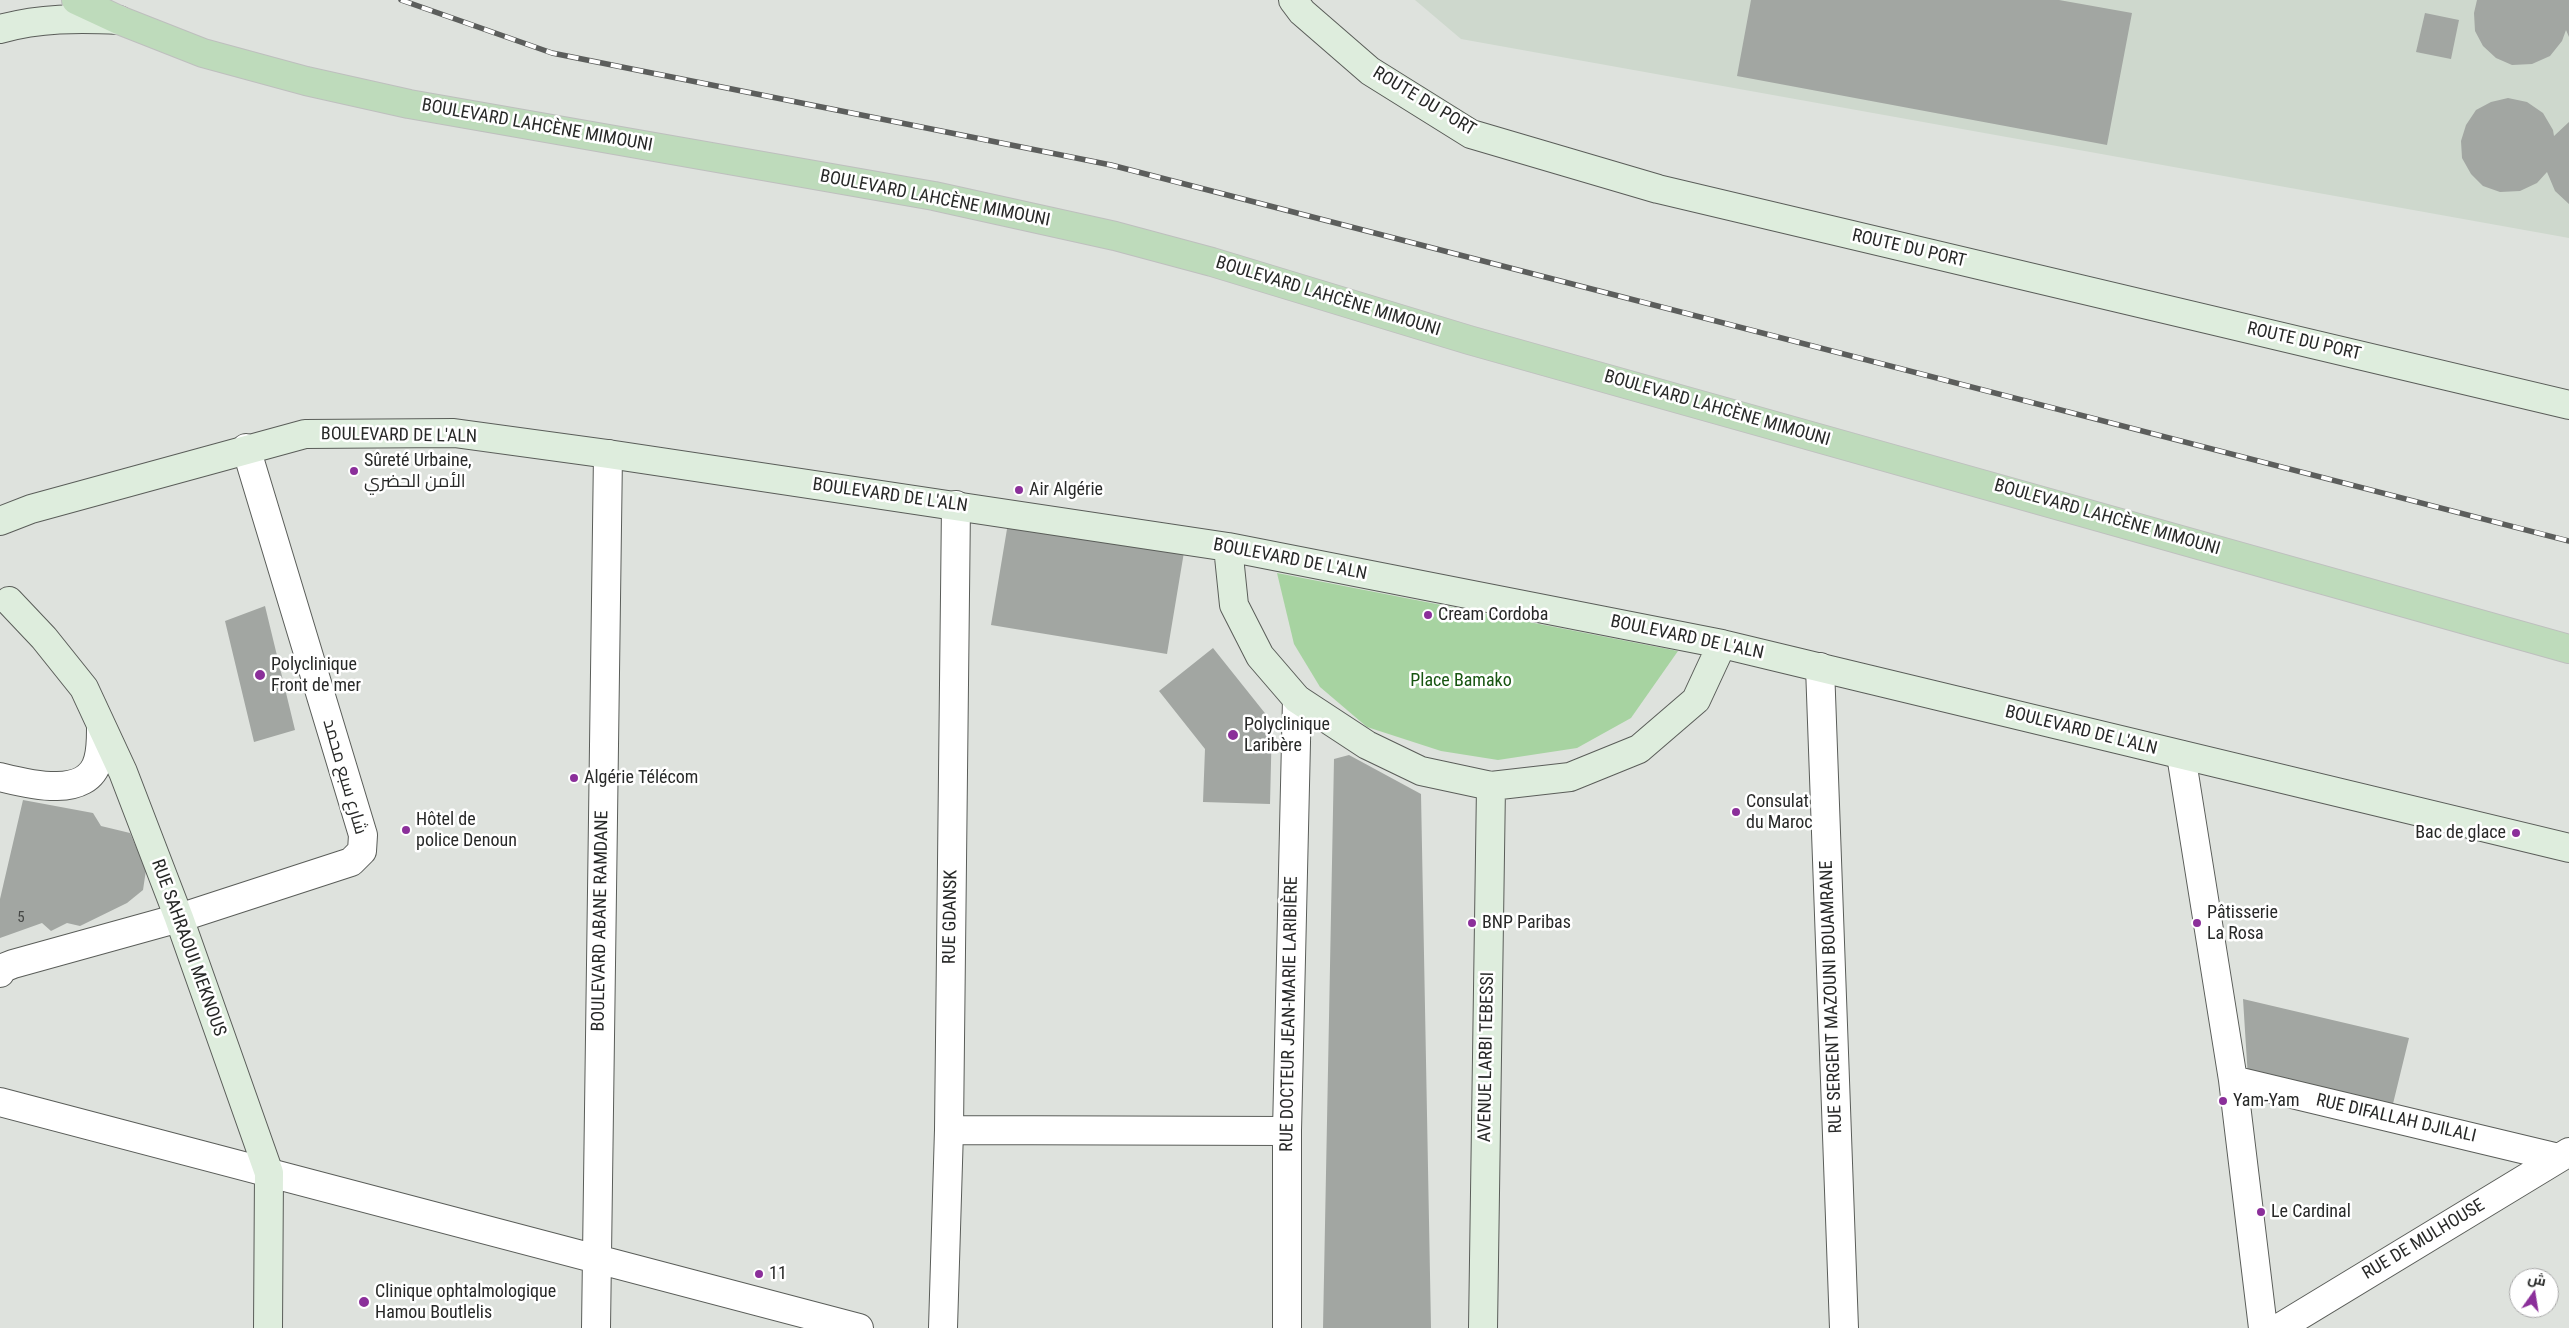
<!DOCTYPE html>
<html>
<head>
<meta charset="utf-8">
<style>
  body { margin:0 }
  #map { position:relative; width:2569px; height:1328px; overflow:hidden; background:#dee2dd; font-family:"Roboto Condensed",Cairo,sans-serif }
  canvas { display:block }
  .north { position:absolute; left:2509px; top:1268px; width:50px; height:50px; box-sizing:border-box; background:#fff; border:1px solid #a9a9a9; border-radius:50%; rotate:13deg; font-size:14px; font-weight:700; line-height:20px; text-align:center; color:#282928 }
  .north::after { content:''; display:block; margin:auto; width:18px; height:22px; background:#8b2f9a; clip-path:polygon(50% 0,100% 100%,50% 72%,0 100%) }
</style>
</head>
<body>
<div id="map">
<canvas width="2569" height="1328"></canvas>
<div class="north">ش</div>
</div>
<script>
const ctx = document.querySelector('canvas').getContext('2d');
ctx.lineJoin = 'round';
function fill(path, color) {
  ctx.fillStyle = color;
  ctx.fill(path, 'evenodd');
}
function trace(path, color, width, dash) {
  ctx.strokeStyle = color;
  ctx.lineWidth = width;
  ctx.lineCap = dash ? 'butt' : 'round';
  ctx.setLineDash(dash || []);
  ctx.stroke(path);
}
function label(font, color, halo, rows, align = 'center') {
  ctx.font = font + ' "Roboto Condensed",Cairo,sans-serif';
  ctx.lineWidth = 5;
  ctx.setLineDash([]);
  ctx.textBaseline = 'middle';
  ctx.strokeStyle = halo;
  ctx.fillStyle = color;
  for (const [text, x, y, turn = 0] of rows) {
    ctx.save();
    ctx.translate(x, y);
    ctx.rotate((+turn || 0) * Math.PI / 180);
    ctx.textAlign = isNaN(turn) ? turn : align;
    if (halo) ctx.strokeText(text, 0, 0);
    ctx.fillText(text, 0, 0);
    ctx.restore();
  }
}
const built = new Path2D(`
  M1415,0H2569V238L1461,39Z`);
const green = new Path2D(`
  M1277,573L1678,651L1631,718L1577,748L1498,760L1441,751L1367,727L1320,687L1294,644Z`);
const building = new Path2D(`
  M1751,0H2059L2132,13L2107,145L1737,76Z
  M2477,0H2569V37L2566,30L2562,41L2550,56L2532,64L2512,65L2496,58L2483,46L2475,31L2474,13Z
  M2425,13L2459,20L2451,59L2416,52Z
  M2508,98L2527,102L2543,113L2553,130L2554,136L2569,122V204L2555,191L2547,172L2537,183L2520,191L2500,192L2483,186L2471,174L2462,158L2461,141L2466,125L2476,110L2491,102Z
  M1010,511L1186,540L1167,654L991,625Z
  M265,606L295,730L254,742L225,621Z
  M1213,648L1272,722L1270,804L1203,802L1205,749L1159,691Z
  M1349,755L1421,794L1431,1328H1323L1334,759Z
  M23,800L93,813L101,826L130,833L146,870L143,890L127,903L80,926L67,923L51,931L42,923L0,938V899Z
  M2243,999L2409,1038L2391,1112L2248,1078Z`);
const street = new Path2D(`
  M1820,667L1844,1328
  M2181,755L2233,1080L2263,1328
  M0,777C28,784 88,800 98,760C101,750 101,739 101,729
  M0,973L3,968L13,964L179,918L351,862L362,851L363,835L246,448
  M2233,1080L2559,1158
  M0,1102L859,1328
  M949,1130L1287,1131
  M596,1328L608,454
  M943,1328L949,1130L956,505
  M1287,1328V1131L1297,699
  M2279,1328L2569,1152`);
const secondary = new Path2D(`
  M1293,0L1302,12L1370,71L1471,134L1658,189L2569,405
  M0,29C40,18 78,18 119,20
  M0,521L31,509L305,434L454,433L608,454L1228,547L1722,644L2569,848
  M1228,547L1234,605L1260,656L1297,699L1367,745L1421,771L1491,786L1570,777L1639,749L1696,700L1722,644
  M9,601L44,638L84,688L123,772L179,918L269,1173L268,1328
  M1483,1328L1491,786`);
const primary = new Path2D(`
  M76,0L119,20L203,53L306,81L409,104L934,196L1115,236L1212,262L1469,340L2569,649`);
const rail = new Path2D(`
  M401,0L552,53L1111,165L2569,541`);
const markers = [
  [354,471,5,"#8b2f9a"],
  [1019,490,5,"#8b2f9a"],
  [1428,615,5,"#8b2f9a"],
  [260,675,6,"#8b2f9a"],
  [1233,735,6,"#8b2f9a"],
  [574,778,5,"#8b2f9a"],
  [1736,812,5,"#8b2f9a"],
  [406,830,5,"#8b2f9a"],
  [2516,833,5,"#8b2f9a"],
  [1472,923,5,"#8b2f9a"],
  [2197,923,5,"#8b2f9a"],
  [2223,1101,5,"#8b2f9a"],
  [2261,1212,5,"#8b2f9a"],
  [759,1274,5,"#8b2f9a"],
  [364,1302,6,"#8b2f9a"]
];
const numberNames = [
  ["5",21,918]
];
const streetNames = [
  ["ROUTE DU PORT",1424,102,31],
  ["BOULEVARD LAHCÈNE MIMOUNI",537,126,10],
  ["BOULEVARD LAHCÈNE MIMOUNI",935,199,11],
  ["ROUTE DU PORT",1909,249,13],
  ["BOULEVARD LAHCÈNE MIMOUNI",1328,297,17],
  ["ROUTE DU PORT",2304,342,13],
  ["BOULEVARD LAHCÈNE MIMOUNI",1717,409,16],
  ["BOULEVARD DE L'ALN",399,436,1],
  ["BOULEVARD DE L'ALN",890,496,8],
  ["BOULEVARD LAHCÈNE MIMOUNI",2107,518,16],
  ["BOULEVARD DE L'ALN",1290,560,11],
  ["BOULEVARD DE L'ALN",1687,638,12],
  ["BOULEVARD DE L'ALN",2081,731,14],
  ["شارع سبع محمد",344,777,74],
  ["RUE GDANSK",951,917,-89],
  ["BOULEVARD ABANE RAMDANE",601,921,-89],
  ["RUE SAHRAOUI MEKNOUS",188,948,70],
  ["RUE SERGENT MAZOUNI BOUAMRANE",1832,997,-92],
  ["RUE DOCTEUR JEAN-MARIE LARIBIÈRE",1290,1014,-89],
  ["AVENUE LARBI TEBESSI",1487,1057,-89],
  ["RUE DIFALLAH DJILALI",2396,1119,13],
  ["RUE DE MULHOUSE",2424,1240,-31]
];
const poiNames = [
  ["Sûreté Urbaine,",364,461],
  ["الأمن الحضري",364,482],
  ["Air Algérie",1029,490],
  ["Cream Cordoba",1438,615],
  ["Polyclinique",271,665],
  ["Front de mer",271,686],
  ["Polyclinique",1244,725],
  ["Laribère",1244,746],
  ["Algérie Télécom",584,778],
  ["Consulat",1746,802],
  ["du Maroc",1746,823],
  ["Hôtel de",416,820],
  ["police Denoun",416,841],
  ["Bac de glace",2506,833,"right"],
  ["Pâtisserie",2207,913],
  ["La Rosa",2207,934],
  ["BNP Paribas",1482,923],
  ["Yam-Yam",2233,1101],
  ["Le Cardinal",2271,1212],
  ["11",769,1274],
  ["Clinique ophtalmologique",375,1292],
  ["Hamou Boutlelis",375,1313]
];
const parkNames = [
  ["Place Bamako",1461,681]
];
fill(built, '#ced8cd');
fill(green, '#a7d3a1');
fill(building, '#a2a6a2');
trace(street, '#5a5d59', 30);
trace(secondary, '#5a5d59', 30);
trace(primary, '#bebfbe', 30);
trace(street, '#fff', 28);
trace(secondary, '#deeddd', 28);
trace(primary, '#bedbbb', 28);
trace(rail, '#5c5e5c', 5.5);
trace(rail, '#fff', 4, [11]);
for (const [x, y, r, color] of markers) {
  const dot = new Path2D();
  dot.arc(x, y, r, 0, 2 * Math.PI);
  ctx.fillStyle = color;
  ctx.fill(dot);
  trace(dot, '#fff', 2);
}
label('15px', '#464846', null, numberNames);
label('18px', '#282928', '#fff', streetNames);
label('18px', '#282928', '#fff', poiNames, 'left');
label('18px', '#175511', '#fff', parkNames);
</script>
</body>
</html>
